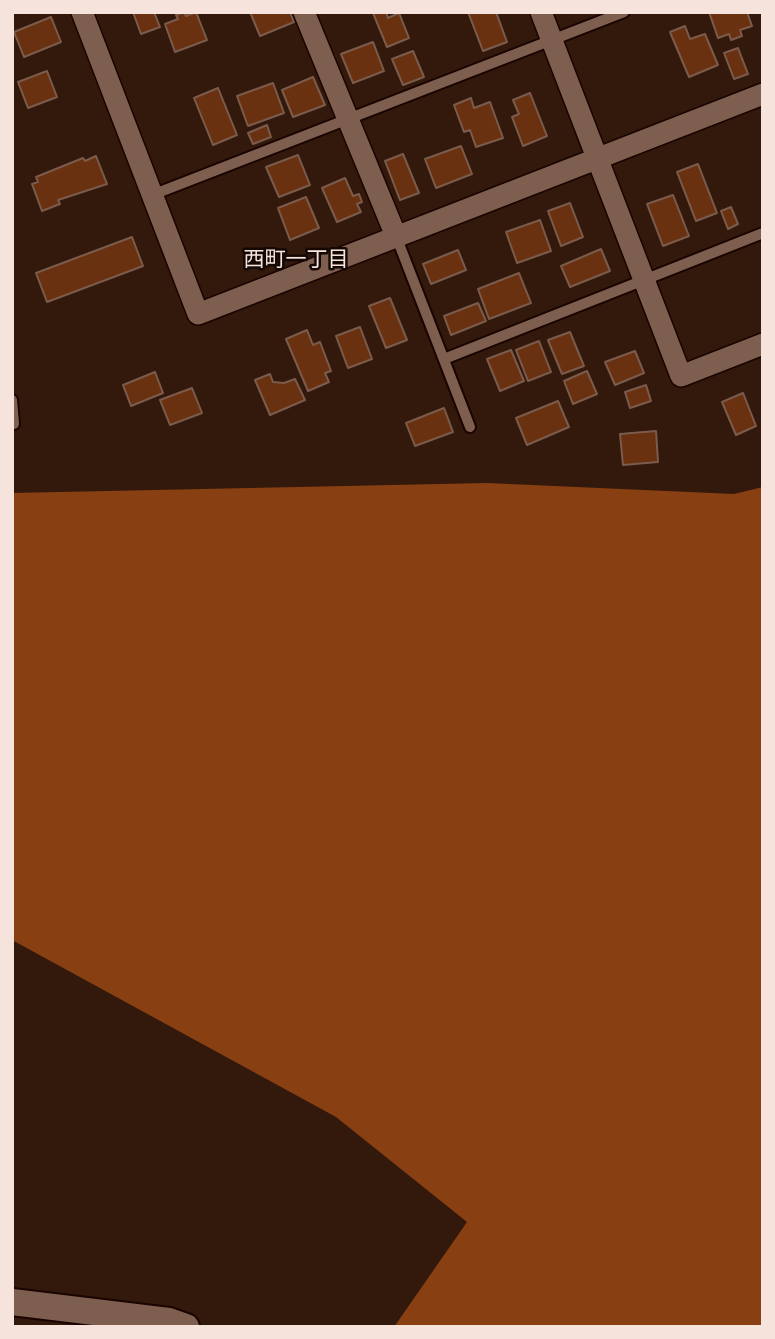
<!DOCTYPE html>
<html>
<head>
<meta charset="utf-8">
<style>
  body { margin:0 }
  #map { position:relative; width:775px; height:1339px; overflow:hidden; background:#33190c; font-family:"Asap Condensed",sans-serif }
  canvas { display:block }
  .frame { position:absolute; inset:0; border:14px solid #f6e3db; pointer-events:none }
</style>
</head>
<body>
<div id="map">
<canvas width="775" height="1339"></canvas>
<div class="frame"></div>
</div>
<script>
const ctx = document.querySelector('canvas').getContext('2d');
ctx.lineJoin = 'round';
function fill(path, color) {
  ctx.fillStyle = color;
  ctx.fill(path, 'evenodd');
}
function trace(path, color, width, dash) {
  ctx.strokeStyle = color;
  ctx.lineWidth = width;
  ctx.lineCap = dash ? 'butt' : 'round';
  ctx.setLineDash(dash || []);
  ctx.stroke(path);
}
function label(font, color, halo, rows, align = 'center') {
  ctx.font = font + ' "Asap Condensed","Noto Sans JP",sans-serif';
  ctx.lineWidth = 5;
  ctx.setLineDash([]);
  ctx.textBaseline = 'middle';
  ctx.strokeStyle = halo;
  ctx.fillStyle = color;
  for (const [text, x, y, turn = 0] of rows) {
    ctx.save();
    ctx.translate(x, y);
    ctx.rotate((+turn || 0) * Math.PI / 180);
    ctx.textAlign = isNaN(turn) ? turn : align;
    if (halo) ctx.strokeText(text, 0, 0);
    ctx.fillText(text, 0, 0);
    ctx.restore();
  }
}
const forest = new Path2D(`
  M487,483L734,494L763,487V1327H394L467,1222L336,1117L12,940V493Z`);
const building = new Path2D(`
  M133,12H154L160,27L141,34Z
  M184,12L186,16L196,12L207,40L175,52L165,24L178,19L176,15Z
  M250,12H290L294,22L260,36Z
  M386,12L388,18L399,13L409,38L387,47L373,13Z
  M468,12H496L507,42L483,51Z
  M709,12H747L752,26L740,30L742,36L731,40L729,34L718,38Z
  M51,17L61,42L24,57L14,32Z
  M685,26L690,39L705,34L718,65L689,77L670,32Z
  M373,42L384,71L353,83L341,54Z
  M738,48L748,74L734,79L724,53Z
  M413,51L424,77L403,85L392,59Z
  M47,71L57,97L28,108L18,82Z
  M313,77L325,105L293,117L282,90Z
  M273,83L284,113L248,126L237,96Z
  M218,88L237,135L213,145L194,98Z
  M530,93L547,136L523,146L512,117L519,114L513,100Z
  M471,98L474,108L490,102L503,138L476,147L470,130L464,132L454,105Z
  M267,125L271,137L253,144L248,133Z
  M461,146L472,174L436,188L425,159Z
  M403,154L419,193L400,200L385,161Z
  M298,155L310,185L279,197L266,167Z
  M96,156L107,184L58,200L60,204L42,211L32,184L38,182L36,177L83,158L85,161Z
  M698,164L717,213L696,221L677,172Z
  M345,178L353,196L359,194L362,202L357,204L361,212L337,222L322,188Z
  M673,195L689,236L663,246L647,204Z
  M306,197L319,228L290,240L278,208Z
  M570,203L583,237L561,246L548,211Z
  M731,207L738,224L728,229L721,211Z
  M540,220L551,251L517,263L506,232Z
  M132,237L143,266L47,302L36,273Z
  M601,249L610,271L570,287L561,266Z
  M458,250L466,270L431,284L423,264Z
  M519,273L531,303L489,319L478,289Z
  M390,298L407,340L386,348L369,306Z
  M478,303L486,321L451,335L444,316Z
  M360,327L372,359L348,368L336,336Z
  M307,330L313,345L320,342L331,371L325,373L329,382L308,391L286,339Z
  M570,332L584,366L562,374L548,340Z
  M539,341L551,372L528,381L516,350Z
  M511,350L524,381L500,391L487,359Z
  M635,351L644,373L615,385L605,362Z
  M587,371L597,394L573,404L564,381Z
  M155,372L163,393L131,406L123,385Z
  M270,374L273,382L284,383L295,379L305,400L270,415L255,380Z
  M646,385L651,401L630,408L625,392Z
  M192,388L202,413L170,425L160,400Z
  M743,393L756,426L736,435L722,402Z
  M558,401L569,427L527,445L516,418Z
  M444,408L453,432L415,446L406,423Z
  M656,431L658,462L623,465L620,434Z`);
const service = new Path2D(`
  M152,195L624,12
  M396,236L470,427
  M444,359L763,233
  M12,400L14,424`);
const minor = new Path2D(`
  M82,12L198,314L763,94
  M304,12L396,236
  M541,12L681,376L763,344`);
const tertiary = new Path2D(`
  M12,1302L169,1321L186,1327`);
const neighbourhoodNames = [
  ["西町一丁目",296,259]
];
fill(forest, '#883f12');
fill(building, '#693110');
trace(building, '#7a5b4c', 2);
trace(service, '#1a0400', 14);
trace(minor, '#1a0400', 24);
trace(tertiary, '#1a0400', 30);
trace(service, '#7e5f4f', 10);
trace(minor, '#7e5f4f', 21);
trace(tertiary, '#7e5f4f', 26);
label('21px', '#f6e3db', '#130804', neighbourhoodNames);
</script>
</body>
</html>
